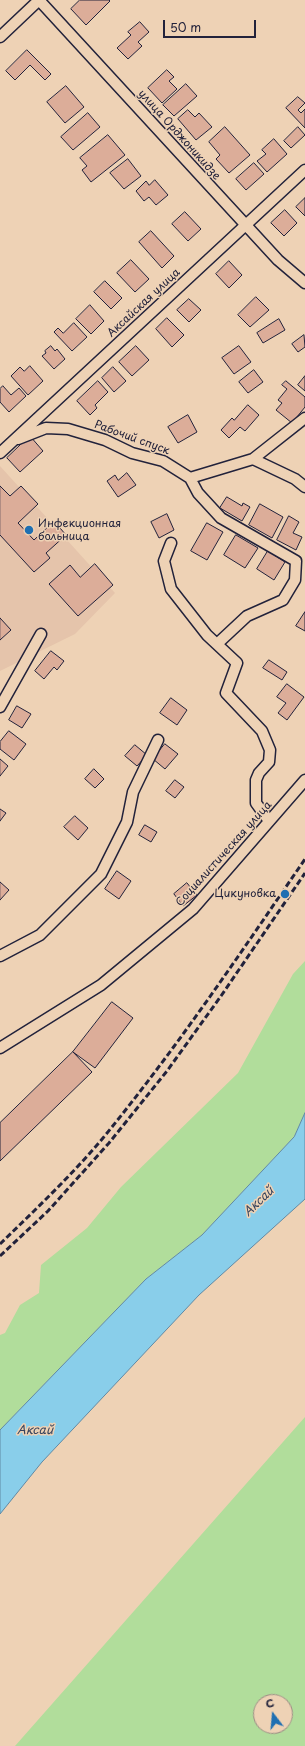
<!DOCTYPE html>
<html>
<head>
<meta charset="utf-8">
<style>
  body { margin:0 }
  #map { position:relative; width:305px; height:1746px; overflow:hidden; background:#eed2b5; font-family:"Playpen Sans",sans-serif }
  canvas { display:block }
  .north { position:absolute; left:253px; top:1694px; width:40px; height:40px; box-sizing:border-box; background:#eed2b5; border:1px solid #9c8c84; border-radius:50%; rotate:344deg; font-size:11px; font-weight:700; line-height:16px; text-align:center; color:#22223b }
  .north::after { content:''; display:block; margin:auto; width:14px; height:18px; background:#1f6fb2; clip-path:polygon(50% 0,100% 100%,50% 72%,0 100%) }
  .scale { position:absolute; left:163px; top:20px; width:93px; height:18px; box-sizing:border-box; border:2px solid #22223b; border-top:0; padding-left:5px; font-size:12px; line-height:14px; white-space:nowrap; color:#22223b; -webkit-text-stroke:3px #eed2b5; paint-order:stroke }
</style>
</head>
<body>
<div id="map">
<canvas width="305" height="1746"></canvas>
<div class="north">С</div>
<div class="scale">50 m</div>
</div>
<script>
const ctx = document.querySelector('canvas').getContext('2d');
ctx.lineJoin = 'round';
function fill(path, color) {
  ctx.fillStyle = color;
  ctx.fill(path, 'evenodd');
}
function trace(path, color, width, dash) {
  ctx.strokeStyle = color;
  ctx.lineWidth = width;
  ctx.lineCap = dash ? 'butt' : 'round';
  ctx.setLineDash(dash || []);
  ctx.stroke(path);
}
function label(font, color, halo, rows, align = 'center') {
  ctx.font = font + ' "Playpen Sans",sans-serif';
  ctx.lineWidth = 3;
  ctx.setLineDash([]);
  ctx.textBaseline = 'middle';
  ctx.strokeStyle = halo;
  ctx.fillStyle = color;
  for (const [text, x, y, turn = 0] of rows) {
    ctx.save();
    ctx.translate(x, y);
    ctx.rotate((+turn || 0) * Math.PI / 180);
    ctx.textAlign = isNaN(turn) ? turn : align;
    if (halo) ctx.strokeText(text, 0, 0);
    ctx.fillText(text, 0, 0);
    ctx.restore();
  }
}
const built = new Path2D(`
  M0,466L115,593L75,634L0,671Z`);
const green = new Path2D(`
  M305,961V1113L294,1137L202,1235L146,1279L0,1430V1335L5,1333L20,1305L39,1293L41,1265L87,1228L121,1187L238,1073L293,974Z
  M305,1417V1746H15ZM261,1702H285V1726H261Z`);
const water = new Path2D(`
  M305,1113V1199L199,1295L42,1462L0,1514V1430L146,1279L202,1235L294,1137Z`);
const building = new Path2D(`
  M80,0H109L110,1L86,25L71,9Z
  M140,22L149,32L138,42L142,46L128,59L117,48L131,35L128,32Z
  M27,50L51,74L45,80L30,65L15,80L6,71Z
  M167,70L174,77L169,81L177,89L162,103L148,88Z
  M186,84L197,96L174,116L163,105Z
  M66,86L84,107L65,123L47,102Z
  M298,97L305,103L298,110L301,113L305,109V128L286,108Z
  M188,110L195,117L199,113L212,127L196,140L178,119Z
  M88,113L100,127L73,150L61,137Z
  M225,127L250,155L229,173L216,159L220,155L209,142Z
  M298,127L305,135L291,148L284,141Z
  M108,135L125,155L91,182L82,170L87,166L80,158Z
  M274,139L287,154L267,172L257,161L266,154L262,150Z
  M128,159L141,176L124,189L110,173Z
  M254,163L264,174L246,190L236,179Z
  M155,180L168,195L156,205L149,197L144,201L136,191L146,181L149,185Z
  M305,198V216L296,207Z
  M285,210L297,223L284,236L271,223Z
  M185,212L201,229L188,241L172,224Z
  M151,231L174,256L162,268L139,242Z
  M131,260L149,279L135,292L117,273Z
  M229,261L242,275L229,288L216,274Z
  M105,281L122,298L111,309L94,292Z
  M256,297L269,310L250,327L238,315Z
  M189,299L201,310L189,322L177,310Z
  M90,305L104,321L91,334L76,319Z
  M167,318L184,335L172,347L156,329Z
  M279,319L285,330L263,343L257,333Z
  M74,323L87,337L72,351L54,332L58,328L63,333Z
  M304,335L305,347L298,352L292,344Z
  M51,346L55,351L57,349L65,359L54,369L42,356L46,353L45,351Z
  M136,346L149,360L132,376L119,362Z
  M239,346L251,362L234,374L222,358Z
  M30,366L43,381L28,395L11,376L20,367L24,371Z
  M113,367L126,381L114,392L102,378Z
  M254,370L263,382L248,393L239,382Z
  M305,376V391L298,385Z
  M98,381L108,392L95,405L97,408L90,415L77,401Z
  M286,381L305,397V407L292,423L276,410L282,403L278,400L287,389L282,385Z
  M3,386L11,395L19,388L26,396L9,412L0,402V389Z
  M248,405L259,415L245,431L240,427L229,438L221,430L232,418L234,420Z
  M188,415L197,432L178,443L168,427Z
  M30,436L43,451L20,472L7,458Z
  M127,473L136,485L118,497L107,481L115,475L118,480Z
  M0,486L10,496L21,486L38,504L18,523L34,540L54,521L66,535L46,553L50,558L34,572L0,535Z
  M227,497L242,506L243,503L250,507L242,521L220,508Z
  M260,504L283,517L272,538L249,525Z
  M167,514L174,530L159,538L151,522Z
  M289,516L299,522L293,533L302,537L296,550L277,540Z
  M207,523L223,532L207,560L191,551Z
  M236,535L258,548L245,568L224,555Z
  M268,551L285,562L274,580L257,569Z
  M95,564L113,585L78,616L49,584L70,565L80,577Z
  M305,612V631L296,626Z
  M0,618L11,630L0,640Z
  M51,651L64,661L57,670L54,667L44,679L35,671Z
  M269,660L287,672L282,680L263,668Z
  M287,684L304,697L287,720L278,713L286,703L277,697Z
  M171,698L187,710L177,725L160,713Z
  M17,706L31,714L22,728L9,720Z
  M9,731L26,744L14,760L0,749V742Z
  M165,744L178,754L165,769L153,759Z
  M135,745L147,755L137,766L125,756Z
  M0,759L8,766L0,776Z
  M94,769L104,779L95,788L85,779Z
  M175,780L184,787L175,798L166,791Z
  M0,809L6,813L0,821Z
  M75,816L88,828L78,840L64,827Z
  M145,825L157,832L151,842L139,835Z
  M117,871L131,881L119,899L105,889Z
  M0,882L9,890L0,900Z
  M187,883L197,895L183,906L174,894Z
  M112,1002L133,1018L95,1068L73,1052Z
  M73,1052L92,1072L0,1161V1123Z`);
const street = new Path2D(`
  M39,0L278,260L305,283
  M0,37L39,0
  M18,439L46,428L68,429L105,440L132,453L163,461L190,478L253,459L295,479L305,487
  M0,453L305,170
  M253,459L305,418
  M190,478L198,493L221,518L296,561L295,580L283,600L247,616L217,644
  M171,543L164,561L171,589L207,635L237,663L226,693L262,731L270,750L269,762L259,773L256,780V803L269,821
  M0,707L41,634
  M0,956L40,935L101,874L127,822L133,792L158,740
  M0,1048L101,985L193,909L305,780`);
const rail = new Path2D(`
  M0,1244C35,1210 71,1176 103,1138C176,1049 240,954 305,859
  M0,1256L48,1211L109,1143L167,1071L221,996L305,873`);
const markers = [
  [29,530,5,"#1f6fb2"],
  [285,894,5,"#1f6fb2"]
];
const streetNames = [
  ["улица Орджоникидзе",179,135,48],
  ["Аксайская улица",144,303,-43],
  ["Рабочий спуск",132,438,20],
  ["Социалистическая улица",224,854,-48]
];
const poiNames = [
  ["Инфекционная",38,524],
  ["больница",38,537],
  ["Цикуновка",276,894,"right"]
];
const waterNames = [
  ["Аксай",259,1202,-44],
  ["Аксай",35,1431]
];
fill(built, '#e5c4ab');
fill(green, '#b1dd9b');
fill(water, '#89ceea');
trace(water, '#6089a4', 1);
fill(building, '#dcad99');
trace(building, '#22223b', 1);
trace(street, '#22223b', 13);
trace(street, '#eed2b5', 10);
trace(rail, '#22223b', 3, [6, 3]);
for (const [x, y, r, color] of markers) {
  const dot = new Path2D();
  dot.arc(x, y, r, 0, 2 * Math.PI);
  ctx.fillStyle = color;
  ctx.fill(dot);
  trace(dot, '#eed2b5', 1.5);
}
label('11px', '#22223b', '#eed2b5', streetNames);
label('11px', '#22223b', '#eed2b5', poiNames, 'left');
label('italic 12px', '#37445e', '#eed2b5', waterNames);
</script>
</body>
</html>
